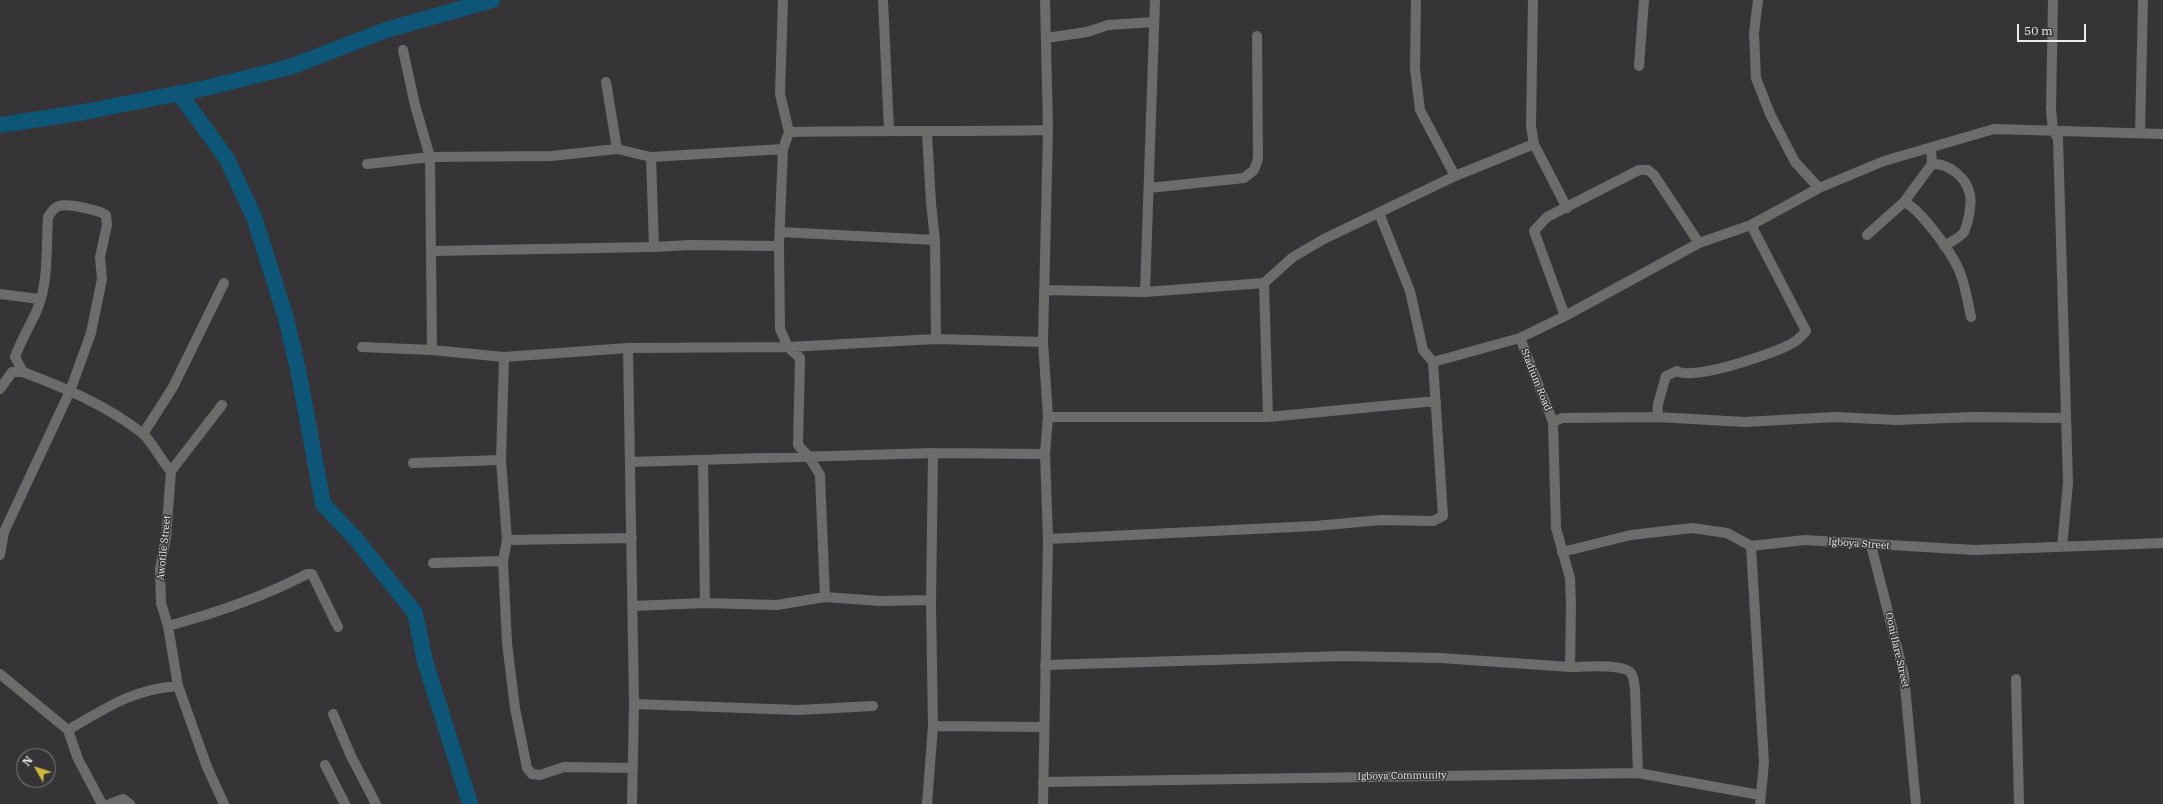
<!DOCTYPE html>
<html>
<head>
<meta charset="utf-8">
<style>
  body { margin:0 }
  #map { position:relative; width:2163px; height:804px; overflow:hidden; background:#373437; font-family:"IBM Plex Serif",serif }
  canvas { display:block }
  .north { position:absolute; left:16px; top:748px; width:40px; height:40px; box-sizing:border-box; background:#373437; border:1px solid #807e80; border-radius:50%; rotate:309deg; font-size:11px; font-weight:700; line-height:16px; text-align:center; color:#eeedee }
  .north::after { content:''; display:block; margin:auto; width:14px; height:18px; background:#ceb837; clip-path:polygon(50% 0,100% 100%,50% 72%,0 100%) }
  .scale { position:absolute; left:2017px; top:24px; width:69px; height:18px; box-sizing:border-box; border:2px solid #eeedee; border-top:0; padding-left:5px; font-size:12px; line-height:14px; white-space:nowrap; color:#eeedee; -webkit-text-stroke:3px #373437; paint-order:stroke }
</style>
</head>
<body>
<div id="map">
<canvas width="2163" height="804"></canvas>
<div class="north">N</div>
<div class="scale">50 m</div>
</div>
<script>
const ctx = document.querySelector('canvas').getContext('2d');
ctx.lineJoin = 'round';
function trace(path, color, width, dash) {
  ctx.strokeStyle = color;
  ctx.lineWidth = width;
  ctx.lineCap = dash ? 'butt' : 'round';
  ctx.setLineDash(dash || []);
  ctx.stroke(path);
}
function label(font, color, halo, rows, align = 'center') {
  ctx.font = font + ' "IBM Plex Serif",serif';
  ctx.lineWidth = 3;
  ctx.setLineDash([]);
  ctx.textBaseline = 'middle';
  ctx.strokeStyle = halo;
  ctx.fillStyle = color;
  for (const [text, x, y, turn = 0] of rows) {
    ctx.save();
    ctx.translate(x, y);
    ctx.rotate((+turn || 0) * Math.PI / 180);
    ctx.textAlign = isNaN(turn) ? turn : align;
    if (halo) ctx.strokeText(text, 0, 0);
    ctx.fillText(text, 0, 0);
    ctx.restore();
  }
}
const river = new Path2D(`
  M179,93L227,159L254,217L286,318L298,369L323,504L355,538L415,613L425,661L470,804
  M0,125L84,112L206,88L290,67L386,30L492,0`);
const street = new Path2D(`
  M783,0L780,94L789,132L783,149L779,246L780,329L788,347L800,358L798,445L809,457L820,475L825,597
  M883,0L889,130
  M1416,0L1415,69L1420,110L1455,176
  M1533,0L1531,126L1534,144L1567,208
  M1758,0L1754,33L1756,78L1770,114L1795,162L1819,188
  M2053,0L2051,109L2053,131L2058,138L2068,483L2062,547
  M1046,38L1087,32L1108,25L1154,22
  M403,50L415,105L430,157L432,350
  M1639,66L1644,0
  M606,82L617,149
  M789,132C875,130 961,132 1048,130
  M927,133L931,203L935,240L936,339
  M2140,133L2143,0
  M651,157L654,247
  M367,164L430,157L551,156L617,149L651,157L783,149
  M1932,164C1949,163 1967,178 1970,195C1972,205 1968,223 1964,232C1961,237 1949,243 1944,246
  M1149,188L1244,178L1254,170L1258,159L1257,36
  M1904,202C1919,208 1946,246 1954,260C1964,277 1967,298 1971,317
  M780,232L935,240
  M1867,235L1904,202L1932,164L1931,148
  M431,251L654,247L690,245L779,246
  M1264,283L1268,417
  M1044,290L1145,292L1264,283L1293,257L1324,239L1455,176L1534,144
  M1145,292L1155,0
  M0,294L39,299
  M1565,316L1534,231L1547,217L1639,170H1648L1654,175L1699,243
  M362,347L432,350L504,357L628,348L788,347L936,339L1043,342
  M628,348L634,704L632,804
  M504,357L501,460L507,540L503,561L507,643L515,708L527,768L532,774L540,775L564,767L633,768
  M1433,362L1520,338L1565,316L1699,243L1751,225L1819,188L1884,161L1994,129L2163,134
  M0,389L12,372H23C65,388 106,405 142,433C152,441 161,461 171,471L166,537L160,569L161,603L168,626L178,686L207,767L224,804
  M1048,417H1268L1436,401
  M1657,417L1658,404L1666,376L1677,371C1693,381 1772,354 1789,345C1796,342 1801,337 1806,331L1751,225
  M1553,422L1562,418L1657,417L1745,422L1835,417L1897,420L1973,417L2065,418
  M143,434L173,387L224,283
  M703,460L705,603
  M630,462L933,453L1045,454
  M413,463L501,460
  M171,471L222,405
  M1048,539L1315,526L1381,520L1433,521L1443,516L1433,362L1423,350L1410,291L1379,213
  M507,540L632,538
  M1871,545L1904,675L1916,804
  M1751,546L1764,763L1760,804
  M1562,552L1631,535L1692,528L1727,533L1751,546L1805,540L1975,550L2163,543
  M0,555L4,532L70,391L91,333L102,279L100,257L107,225L106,215C98,210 68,203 59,206C53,208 51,213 48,217C46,247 49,282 37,310C30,326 21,340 15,357L23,372
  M433,563L503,561
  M633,606L705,603L777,605L825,597L880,601L931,600
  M168,626C216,613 263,597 307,574H312L338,627
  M1045,665L1344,656L1441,658L1570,667L1571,605L1570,578L1556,528L1553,422L1520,338
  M1570,667C1583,667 1622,663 1631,673C1634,677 1634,683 1635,689L1638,773
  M0,674L68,730L78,759L102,804
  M2016,679L2019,804
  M634,704L798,710L873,706
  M333,714L351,756L376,804
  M933,726L1044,727
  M68,730C106,708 133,689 178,686
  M325,765L345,804
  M1043,782L1638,773L1760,795
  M110,804L123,799L130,804
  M927,804L933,726L931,603L933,453
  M1043,804L1048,539L1045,454L1048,417L1043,342L1048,130L1045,0`);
const streetNames = [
  ["Stadium Road",1536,380,68],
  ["Igboya Street",1859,544,4],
  ["Awotile Street",164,548,-84],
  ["Ooni Ilare Street",1897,650,77],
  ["Igboya Community",1402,776,-1]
];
trace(river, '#0d5677', 16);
trace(street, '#6e6c6b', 10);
label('10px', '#eeedee', '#373437', streetNames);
</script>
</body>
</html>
